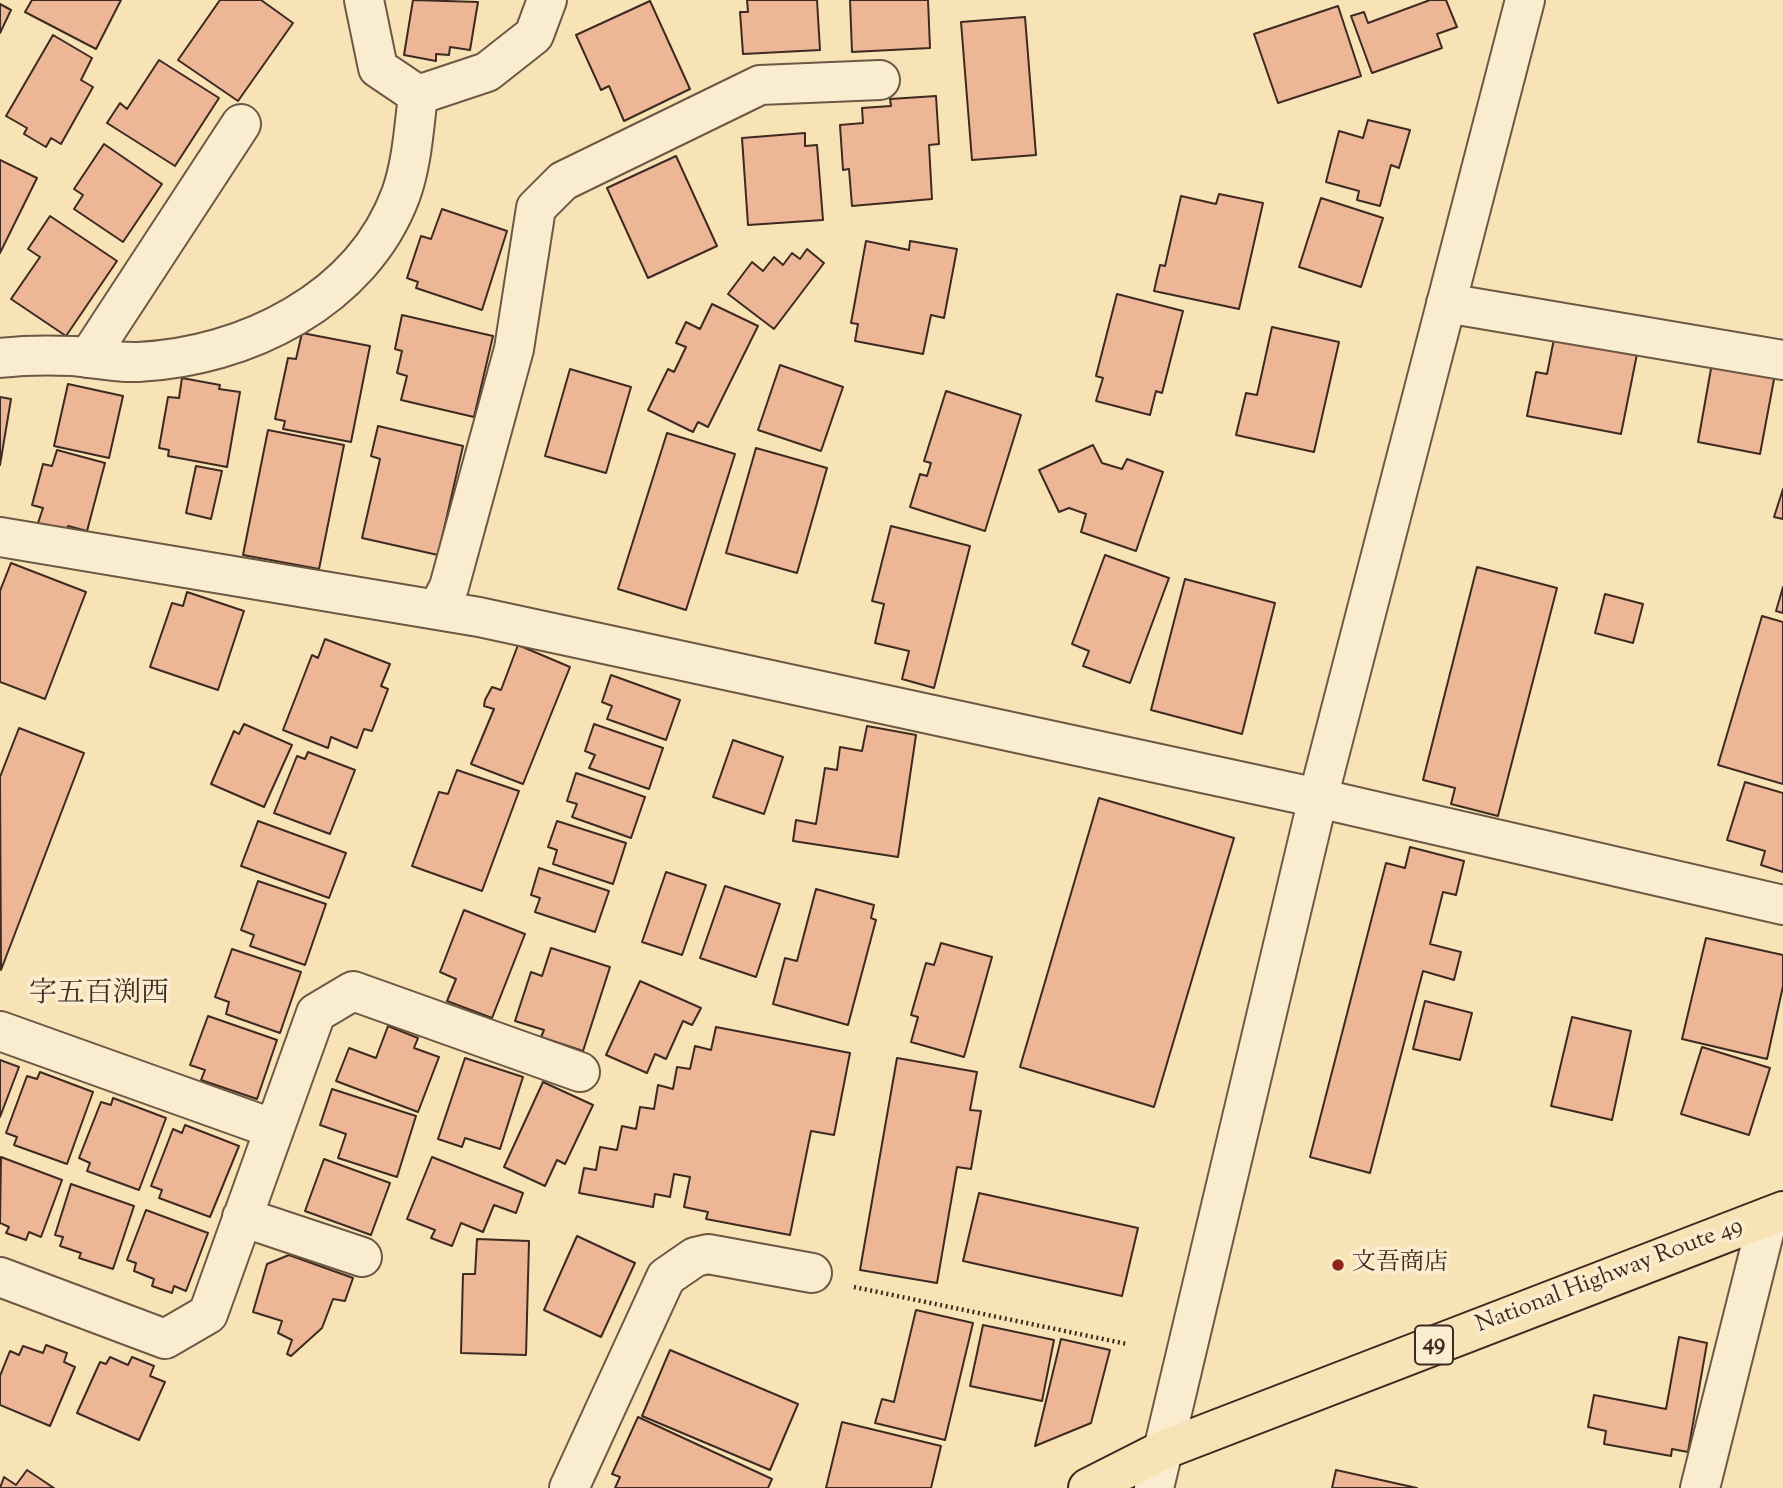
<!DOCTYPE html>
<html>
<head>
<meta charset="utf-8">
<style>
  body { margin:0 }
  canvas { display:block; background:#f7e3b5 }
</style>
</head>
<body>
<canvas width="1783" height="1488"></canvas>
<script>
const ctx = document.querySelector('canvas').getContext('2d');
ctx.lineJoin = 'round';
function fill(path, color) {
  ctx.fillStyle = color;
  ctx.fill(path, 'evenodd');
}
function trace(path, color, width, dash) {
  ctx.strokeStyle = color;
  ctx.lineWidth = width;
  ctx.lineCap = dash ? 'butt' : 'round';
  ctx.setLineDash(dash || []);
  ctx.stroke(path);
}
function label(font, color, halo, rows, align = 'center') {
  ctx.font = font + ' "Sorts Mill Goudy","Noto Serif JP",serif';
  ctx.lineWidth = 7;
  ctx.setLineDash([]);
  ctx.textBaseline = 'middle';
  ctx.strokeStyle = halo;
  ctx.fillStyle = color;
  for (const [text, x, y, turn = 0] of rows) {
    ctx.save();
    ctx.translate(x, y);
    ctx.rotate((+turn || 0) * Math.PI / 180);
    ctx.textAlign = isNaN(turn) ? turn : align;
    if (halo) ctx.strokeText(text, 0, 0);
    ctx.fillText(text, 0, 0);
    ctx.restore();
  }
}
const building = new Path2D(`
  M32,0H121L96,49L25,12Z
  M220,0H261L293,23L238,101L178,60Z
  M413,0L478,2L470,50L450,47L449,55L436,54V61L404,55Z
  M747,0H817L820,50L743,54L740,12H748Z
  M850,0H928L930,48L852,52Z
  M1430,0H1446L1457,27L1437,34L1442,48L1372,73L1351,16L1364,12L1368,23Z
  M650,1L690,89L624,121L609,86L601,90L576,35Z
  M0,4L11,10L0,33Z
  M1338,6L1361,76L1278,103L1254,34Z
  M1025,17L1036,155L972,160L961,22Z
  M53,35L92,58L81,80L93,87L61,144L51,138L46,147L24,134L27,128L6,116Z
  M159,60L219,98L175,166L107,123L120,103L127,109Z
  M936,96L939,144L929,145L932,199L852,206L849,169L843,170L840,125L863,123L862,108L891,106L890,99Z
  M1368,120L1410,130L1399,168L1391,165L1380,206L1357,200L1359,191L1326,182L1339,131L1363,138Z
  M805,133V146L817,145L823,220L748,225L742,138Z
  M104,144L162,184L123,242L74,209L83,195L74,189Z
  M676,156L717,246L648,278L607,188Z
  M0,160L37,178L0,253Z
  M1219,194L1263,203L1239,309L1154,291L1160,265L1165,266L1181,196L1216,204Z
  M1321,198L1383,218L1361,287L1299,267Z
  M442,209L507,231L482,310L416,288L418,282L407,278L421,236L431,239Z
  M50,216L117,261L66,336L11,299L40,257L28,249Z
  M866,241L909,250L910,241L957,249L944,318L931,315L923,354L855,341L858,324L851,323Z
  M807,249L824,263L774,329L728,294L752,262L763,271L774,257L783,265L792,253L800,259Z
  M1117,294L1183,311L1162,393L1156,391L1150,415L1096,401L1103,378L1096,376Z
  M712,304L758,326L708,427L698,422L693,432L648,410L668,369L674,372L686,347L676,343L686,322L700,329Z
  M402,315L493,336L474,417L401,400L407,376L397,373L402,351L395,349Z
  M1272,327L1339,342L1314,452L1236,435L1246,393L1257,395Z
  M302,333L370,346L351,442L283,429L285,421L275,419L288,358L296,359Z
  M1555,334L1638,349L1621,434L1527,416L1536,372L1547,374Z
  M1712,363L1775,374L1760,454L1698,442Z
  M780,365L843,387L821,451L758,430Z
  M570,369L631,387L606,473L545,456Z
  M182,378L220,385L219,389L240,392L227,467L168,456L169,450L159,448L168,397L179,398Z
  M68,384L123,396L109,458L54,446Z
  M946,391L1021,415L985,531L910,507L920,474L927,476L931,463L924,461Z
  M0,397L11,399L0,465Z
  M378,426L463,446L438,555L362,538L380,459L371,456Z
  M268,430L344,445L319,569L243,555Z
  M667,433L735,454L686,610L618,589Z
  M1093,445L1102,463L1122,469L1127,459L1163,472L1136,551L1081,532L1086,514L1069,508L1059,512L1039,470Z
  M756,448L827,468L797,573L726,553Z
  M57,450L105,463L87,531L68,526L66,531L38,523L43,508L32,505L43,464L52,466Z
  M196,466L222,471L211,519L186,513Z
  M1783,489V519L1774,517Z
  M891,526L970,546L934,688L902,679L909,651L875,643L884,604L872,601Z
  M1105,555L1169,578L1130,683L1083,666L1089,651L1072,644Z
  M11,563L86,592L45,699L0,682V591Z
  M1477,567L1557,588L1498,816L1451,804L1455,788L1423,780Z
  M1185,579L1275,603L1242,734L1151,710Z
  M1783,587V613L1776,611Z
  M187,592L244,611L218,690L150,667L172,603L183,606Z
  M1605,594L1643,604L1633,643L1595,633Z
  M1762,616L1783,622V784L1718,765Z
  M325,639L390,664L381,686L388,689L372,731L364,729L357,748L331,737L328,748L283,730L312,655L318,658Z
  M518,645L570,667L523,784L471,764L494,709L484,706L485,700L492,687L501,690Z
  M611,675L680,700L666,740L607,719L612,706L602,702Z
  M244,724L292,745L264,807L211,784L234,731L239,734Z
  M594,724L663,748L649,789L589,768L595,755L585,751Z
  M867,726L916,735L898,857L793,841L796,820L816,824L825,768L837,770L840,747L862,751Z
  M19,728L84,753L1,970L0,777Z
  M733,740L783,757L764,814L713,797Z
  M308,752L355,770L330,834L274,813L297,756L305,759Z
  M457,770L519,791L482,891L412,866L439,792L448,794Z
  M576,773L645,797L631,838L572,817L577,804L567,801Z
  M1745,782L1783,793V872L1761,865L1765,851L1727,840Z
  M1099,798L1234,838L1154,1107L1020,1067Z
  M258,821L346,853L329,898L241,866Z
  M557,821L626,843L613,884L553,864L557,850L548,847Z
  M1410,847L1464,861L1456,895L1443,892L1430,944L1461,952L1454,980L1423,971L1370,1173L1310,1157L1386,863L1405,868Z
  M539,868L609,891L595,932L535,912L540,898L531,895Z
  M666,872L706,885L682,955L642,942Z
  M258,881L326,904L305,965L250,946L254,935L241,930Z
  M725,886L780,904L756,977L700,958Z
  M816,889L874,905L871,918L876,920L848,1025L773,1004L785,958L797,961Z
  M464,910L525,934L492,1018L447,1001L456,979L440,972Z
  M1706,938L1783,955V986L1767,1059L1682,1039Z
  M941,943L992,957L964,1057L911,1042L918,1017L911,1015L926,963L934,965Z
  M551,948L610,967L583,1051L541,1037L544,1030L515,1021L531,972L542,976Z
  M232,949L301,972L280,1033L226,1014L229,1002L215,997Z
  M640,981L701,1008L692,1025L683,1021L666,1059L655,1054L647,1073L606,1055Z
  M1425,1001L1472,1013L1460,1060L1413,1049Z
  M208,1016L277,1040L257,1099L201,1080L205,1070L190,1065Z
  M1572,1017L1631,1031L1612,1120L1551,1106Z
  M388,1026L418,1038L414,1048L439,1057L418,1112L336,1081L349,1048L376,1058Z
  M716,1027L850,1053L834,1135L811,1131L790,1235L706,1219L708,1212L684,1207L690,1177L674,1174L670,1197L655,1194L653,1207L579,1193L584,1168L596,1170L600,1147L617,1150L622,1126L636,1129L640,1107L654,1109L658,1085L673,1089L677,1067L690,1069L695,1046L711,1050Z
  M1702,1047L1770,1068L1749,1135L1681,1114Z
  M465,1058L523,1077L500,1149L465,1138L462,1147L438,1139Z
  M897,1058L977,1072L970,1110L981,1111L971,1169L957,1167L937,1283L860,1270Z
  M0,1060L19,1067L0,1117Z
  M40,1072L93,1092L67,1164L14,1145L17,1137L6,1133L27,1076L37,1079Z
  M543,1082L593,1105L565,1164L557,1160L545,1186L504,1167Z
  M332,1089L416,1116L397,1177L338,1158L346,1134L320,1125Z
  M113,1098L166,1118L139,1190L87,1171L90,1163L79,1158L101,1102L111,1105Z
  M185,1125L239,1146L210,1217L159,1198L162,1190L151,1186L173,1129L182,1133Z
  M1,1157L62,1180L41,1237L29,1232L26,1240L6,1233L9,1227L0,1223Z
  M432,1157L523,1193L516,1213L494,1205L483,1232L461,1223L452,1246L431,1238L435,1230L407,1219Z
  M324,1159L390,1183L371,1235L305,1211Z
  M71,1184L134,1206L113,1269L79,1258L81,1253L60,1246L63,1237L55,1235Z
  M979,1193L1138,1228L1122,1296L963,1261Z
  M146,1210L208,1233L186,1291L174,1286L172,1293L152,1286L154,1279L134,1271L136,1263L127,1260Z
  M577,1236L635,1263L601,1337L544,1310Z
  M477,1239L529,1241L526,1355L461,1353L463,1274H475Z
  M289,1255L353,1278L345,1301L333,1299L322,1328L291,1356L287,1354L292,1340L278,1333L282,1321L253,1312L267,1264Z
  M916,1310L973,1323L945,1440L875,1423L882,1399L894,1402Z
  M983,1325L1054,1340L1042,1401L970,1386Z
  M1679,1337L1707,1343L1688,1452L1672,1449L1671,1456L1604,1444L1606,1431L1588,1427L1594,1395L1666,1409Z
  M1061,1339L1110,1350L1091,1423L1035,1446Z
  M46,1345L67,1353L64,1362L75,1367L50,1426L0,1405V1376L10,1351L19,1355L23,1346L43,1353Z
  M670,1350L798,1404L770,1470L642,1416Z
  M110,1357L128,1365L132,1357L154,1366L150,1376L165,1382L139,1440L77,1413L100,1362L106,1364Z
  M638,1417L772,1479L768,1488H615L620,1477L612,1474Z
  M842,1422L941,1446L931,1488H826Z
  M27,1470L54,1488H0L4,1477L16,1485Z
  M1336,1470L1417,1488H1332Z`);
const path = new Path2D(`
  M854,1287L1127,1344`);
const minor = new Path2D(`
  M418,95L487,72L534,35L547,0
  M1446,303L1783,360
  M0,358C24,355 51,355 74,356C95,358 117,363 138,362C245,357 362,300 401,194C412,163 414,128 418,95L378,68L364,0
  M88,358L241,124
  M0,537L479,617L1318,798L1783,905
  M437,610L449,587L514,349L536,208L563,181L760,85L880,80
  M0,1031L274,1129
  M242,1217L362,1257
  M0,1277L165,1339L208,1314L316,1013L353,991L580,1072
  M569,1488L666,1277L695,1257L708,1254L812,1273
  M1154,1488L1318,798L1525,0
  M1700,1488L1768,1217`);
const highway = new Path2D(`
  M1088,1488L1163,1450L1783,1211`);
const markers = [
  [1338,1265,7,"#8f2418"]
];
const shields = [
  [1434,1345,38]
];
const shieldNames = [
  ["49",1434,1345]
];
const poiNames = [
  ["文吾商店",1352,1265]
];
const streetNames = [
  ["National Highway Route 49",1610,1277,-21]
];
const quarterNames = [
  ["字五百渕西",99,996]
];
fill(building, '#ecb697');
trace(building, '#3e2a20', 2);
trace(minor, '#6c5845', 42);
trace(highway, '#3e2a20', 42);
trace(path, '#3e2a20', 4.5, [2, 3.5]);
trace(minor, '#faedcf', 38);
trace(highway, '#f7e3b5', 38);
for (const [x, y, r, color] of markers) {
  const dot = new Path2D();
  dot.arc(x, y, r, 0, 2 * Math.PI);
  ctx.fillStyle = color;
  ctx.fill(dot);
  trace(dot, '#faedcf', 2.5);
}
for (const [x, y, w] of shields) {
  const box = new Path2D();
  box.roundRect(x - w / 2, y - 19.5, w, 39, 5);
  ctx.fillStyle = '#faedcf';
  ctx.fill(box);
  trace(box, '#3e2a20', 2);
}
label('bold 23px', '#3e2a20', null, shieldNames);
label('24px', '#3e2a20', '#faedcf', poiNames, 'left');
label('24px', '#3e2a20', '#faedcf', streetNames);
label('28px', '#3e2a20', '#faedcf', quarterNames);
</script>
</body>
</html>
